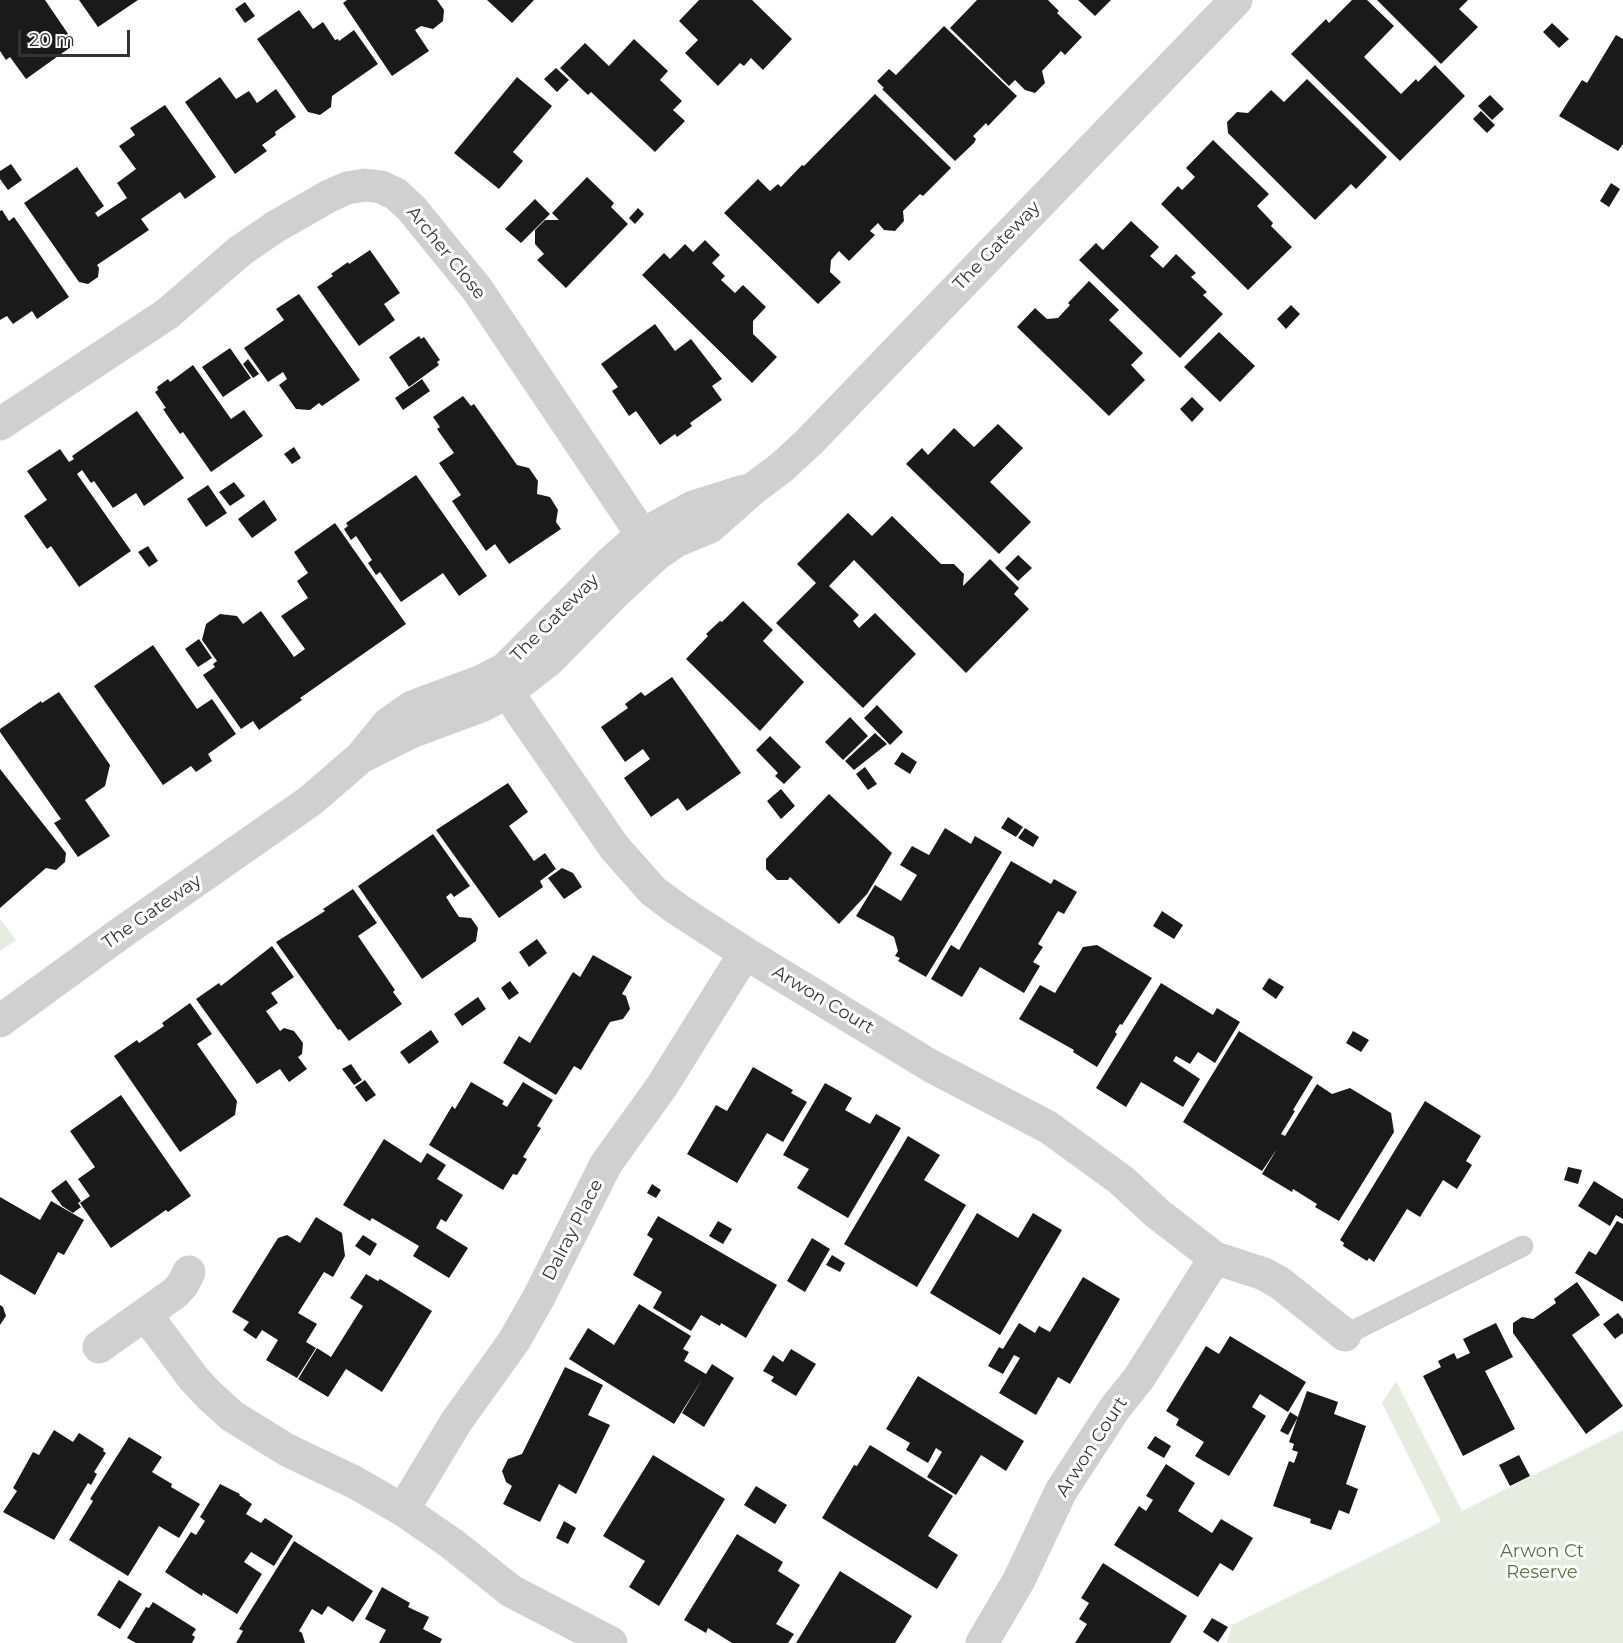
<!DOCTYPE html>
<html>
<head>
<meta charset="utf-8">
<style>
  body { margin:0 }
  #map { position:relative; width:1623px; height:1643px; overflow:hidden; background:#fff; font-family:Montserrat,sans-serif }
  canvas { display:block }
  .scale { position:absolute; left:18px; top:30px; width:112px; height:27px; box-sizing:border-box; border:3px solid #333; border-top:0; padding-left:8px; font-size:18px; line-height:21px; white-space:nowrap; color:#333; -webkit-text-stroke:4px #fff; paint-order:stroke }
</style>
</head>
<body>
<div id="map">
<canvas width="1623" height="1643"></canvas>
<div class="scale">20 m</div>
</div>
<script>
const ctx = document.querySelector('canvas').getContext('2d');
ctx.lineJoin = 'round';
function fill(path, color) {
  ctx.fillStyle = color;
  ctx.fill(path, 'evenodd');
}
function trace(path, color, width, dash) {
  ctx.strokeStyle = color;
  ctx.lineWidth = width;
  ctx.lineCap = dash ? 'butt' : 'round';
  ctx.setLineDash(dash || []);
  ctx.stroke(path);
}
function label(font, color, halo, rows, align = 'center') {
  ctx.font = font + ' Montserrat,sans-serif';
  ctx.lineWidth = 6;
  ctx.setLineDash([]);
  ctx.textBaseline = 'middle';
  ctx.strokeStyle = halo;
  ctx.fillStyle = color;
  for (const [text, x, y, turn = 0] of rows) {
    ctx.save();
    ctx.translate(x, y);
    ctx.rotate((+turn || 0) * Math.PI / 180);
    ctx.textAlign = isNaN(turn) ? turn : align;
    if (halo) ctx.strokeText(text, 0, 0);
    ctx.fillText(text, 0, 0);
    ctx.restore();
  }
}
const green = new Path2D(`
  M0,919L16,940L0,951Z
  M1396,1381L1462,1511L1623,1430V1643H1227L1232,1625L1441,1522L1382,1403Z`);
const building = new Path2D(`
  M0,0H45L75,44L26,79L10,57L6,60L0,51Z
  M79,0H138L98,27Z
  M347,0H437L444,10L443,21L433,29L421,26L415,30L429,51L392,76L343,3Z
  M487,0H534L512,23Z
  M699,0H752L792,39L763,70L751,58L744,66L740,63L718,86L685,53L698,40L679,21Z
  M977,0H1048L1059,11L1057,13L1082,37L1065,55L1061,51L1042,71L1045,83L1035,93L1025,90L1015,80L1009,86L950,28Z
  M1078,0H1111L1095,16Z
  M1352,0H1367L1394,26L1364,57L1401,94L1416,79L1418,82L1435,65L1465,96L1400,161L1291,54L1326,19L1329,23Z
  M1377,0H1468L1459,9L1478,27L1441,64Z
  M245,2L255,16L245,23L235,9Z
  M299,10L313,29L323,22L335,40L338,39L339,41L354,30L378,64L332,96L331,107L320,115L308,112L257,39Z
  M1552,23L1569,39L1559,48L1543,32Z
  M944,26L1017,96L988,126L986,123L973,136L976,139L974,143L955,161L882,89L884,88L877,81L889,69L896,75Z
  M1616,35L1623,39V144L1618,151L1559,116L1582,80L1587,83Z
  M634,39L668,71L660,80L682,101L673,110L685,121L655,152L591,92L588,95L560,68L585,43L609,66Z
  M556,68L569,80L557,92L544,79Z
  M220,77L236,99L249,91L257,103L276,89L296,117L275,132L276,135L262,145L267,151L235,174L185,102Z
  M517,77L552,106L513,152L523,161L499,189L454,153Z
  M1307,79L1387,157L1356,189L1351,184L1315,220L1228,133L1227,122L1237,112L1248,113L1271,90L1284,102Z
  M875,94L951,168L923,196L920,194L903,211L904,221L895,231L884,230L878,223L870,231L875,235L849,261L839,251L831,260L830,272L841,282L818,304L724,213L758,179L770,191L778,184L781,187L802,165L804,166Z
  M1490,95L1504,109L1492,120L1478,106Z
  M165,105L216,177L185,199L180,192L141,219L149,230L97,265L99,268L98,277L88,284L79,282L24,203L77,167L104,206L95,213L98,217L127,198L117,183L136,169L119,146L135,135L130,128Z
  M1481,111L1495,125L1487,133L1473,119Z
  M1213,140L1269,194L1257,206L1273,223L1271,226L1292,247L1248,290L1161,204L1178,186L1182,190L1195,177L1186,168Z
  M11,164L22,180L8,190L0,179V171Z
  M587,177L614,203L611,207L628,224L566,288L537,260L544,254L535,244V230L545,220H559L552,213Z
  M1611,183L1620,189L1609,207L1600,201Z
  M535,199L550,214L521,243L505,229Z
  M638,208L644,214L635,224L629,218Z
  M2,210L9,221L14,217L69,297L37,319L32,311L13,324L7,316L0,320V211Z
  M1131,221L1159,247L1150,256L1163,268L1176,254L1196,273L1191,277L1207,292L1203,295L1223,314L1180,358L1079,260L1096,243L1103,250Z
  M705,240L720,255L712,263L725,276L721,280L735,293L743,285L766,307L753,321V334L777,357L752,383L642,275L664,253L670,259L685,244L704,263L693,252Z
  M370,250L400,293L384,304L395,320L359,346L317,287L333,276L331,274L348,262L349,264Z
  M1089,281L1119,310L1109,320L1143,353L1131,365L1145,380L1109,416L1017,327L1035,308L1047,319L1058,318L1070,305L1068,303Z
  M299,294L360,380L322,406L319,403L310,410L296,409L279,385L287,379L283,372L268,382L244,348L284,320L276,309Z
  M1291,305L1300,314L1286,329L1277,319Z
  M655,324L675,351L691,339L722,379L712,386L722,400L690,423L692,426L677,437L675,434L660,445L636,411L629,416L612,391L618,387L601,364Z
  M1219,332L1255,366L1220,402L1184,367Z
  M419,336L421,339L424,337L440,360L437,362L439,365L409,387L389,357Z
  M230,348L251,378L223,397L202,367Z
  M248,359L259,374L253,378L243,364Z
  M193,365L231,419L244,410L263,436L211,472L183,432L180,434L163,409L166,408L155,392L158,390L157,387L168,379L170,382Z
  M422,379L430,391L403,410L395,398Z
  M463,396L471,406L474,404L517,465L529,468L538,481L537,494L550,497L558,510L556,522L561,529L509,564L495,544L486,551L452,501L461,495L439,463L454,453L437,429L440,427L433,417Z
  M1192,397L1204,409L1192,422L1180,409Z
  M137,411L184,478L144,506L136,493L113,508L94,481L91,483L82,470L77,474L131,551L79,587L51,546L47,549L24,516L47,500L27,471L60,449L69,462L74,459L72,456Z
  M998,424L1023,448L990,482L1031,522L999,554L906,464L922,448L928,455L954,428L974,447Z
  M294,447L301,458L292,464L284,454Z
  M416,475L487,576L459,596L443,573L401,602L380,572L376,575L368,563L372,560L356,536L351,540L344,529L348,526L346,523Z
  M234,482L245,496L230,506L219,492Z
  M208,485L227,513L206,527L187,499Z
  M264,500L277,520L252,538L238,519Z
  M848,513L872,536L892,516L941,564H954L964,574L963,586L990,559L1019,588L1014,594L1029,609L966,673L854,560L829,586L859,615L853,621L859,628L875,613L916,654L863,708L776,623L816,583L797,564Z
  M335,523L406,624L300,698L302,700L259,730L253,721L241,729L203,675L215,667L213,664L217,661L202,640L206,624L220,614L237,616L243,624L261,611L294,657L305,649L281,616L308,598L297,581L308,573L294,552Z
  M148,546L158,561L149,567L138,552Z
  M1018,555L1032,568L1018,581L1005,568Z
  M743,601L773,630L763,641L804,682L760,731L686,659L708,636L706,634L720,621L722,622Z
  M199,639L212,658L198,667L185,649Z
  M153,645L197,709L212,699L236,734L208,754L212,761L196,772L191,766L163,785L94,686Z
  M672,677L741,773L687,811L678,798L651,817L624,778L650,759L643,749L625,762L601,727L628,708L625,704L641,692L645,696Z
  M59,692L110,765L105,786L85,800L110,836L78,857L54,823L61,819L0,732V729L41,701L42,703Z
  M877,705L903,732L890,745L864,718Z
  M850,717L868,736L843,760L825,742Z
  M875,733L887,744L854,770L845,761Z
  M770,736L801,767L784,784L775,776L778,773L756,750Z
  M902,752L917,762L910,774L894,764Z
  M865,767L877,784L868,790L856,774Z
  M0,769L66,853L65,862L56,870L46,868L0,908Z
  M508,783L528,812L509,826L534,861L545,853L556,869L540,881L543,887L499,918L436,830Z
  M781,789L795,806L781,819L767,801Z
  M829,794L892,853L867,894L839,924L790,877L788,880H777L766,869V859Z
  M1008,817L1023,827L1016,837L1001,828Z
  M945,828L971,844L975,836L1002,852L926,977L898,961L900,958L895,956L898,951L894,937L856,916L875,885L901,901L917,875L900,865L912,846L929,855Z
  M1025,828L1039,837L1033,847L1018,838Z
  M433,834L470,886L454,897L451,893L446,897L459,917L471,918L478,928L476,941L422,979L358,886Z
  M1011,861L1051,884L1054,879L1077,892L1064,914L1058,911L1038,944L1043,947L1033,962L1040,966L1024,993L980,967L962,997L931,979L951,945L959,950Z
  M562,868L573,873L582,887L564,899L548,878Z
  M353,889L377,923L358,936L395,990L393,992L402,1004L349,1041L340,1029L338,1030L276,942L325,911L323,909Z
  M1162,911L1183,925L1174,939L1153,926Z
  M537,939L547,953L529,967L519,952Z
  M1097,945L1152,978L1122,1025L1120,1024L1115,1032L1117,1034L1097,1067L1073,1052L1074,1050L1019,1019L1040,985L1055,993L1083,947Z
  M272,946L294,977L271,993L278,1003L266,1011L280,1031L284,1028L294,1031L303,1043L302,1054L298,1057L307,1069L289,1082L280,1069L257,1084L196,999L219,983L221,986Z
  M593,955L632,977L622,994L626,996L630,1009L623,1019L610,1022L581,1070L574,1066L556,1095L503,1063L519,1036L530,1043L573,972L580,977Z
  M1269,978L1284,987L1276,999L1262,989Z
  M510,981L519,993L509,1000L501,988Z
  M1161,983L1213,1015L1217,1008L1240,1022L1215,1063L1198,1052L1190,1064L1176,1056L1173,1061L1200,1079L1183,1107L1141,1082L1126,1107L1096,1088Z
  M478,997L486,1009L462,1026L454,1014Z
  M190,1003L212,1034L197,1044L237,1101L235,1115L180,1152L114,1056L137,1040L139,1043L164,1026L162,1023Z
  M431,1030L439,1042L409,1064L400,1052Z
  M1239,1031L1313,1077L1293,1110L1295,1111L1281,1134L1285,1136L1317,1084L1332,1094L1350,1088L1391,1113L1394,1132L1339,1221L1315,1207L1317,1204L1293,1189L1292,1192L1262,1174L1277,1149L1262,1171L1183,1122Z
  M1353,1031L1369,1040L1361,1052L1346,1043Z
  M351,1064L362,1080L354,1085L342,1069Z
  M753,1067L793,1090L791,1093L807,1102L783,1142L767,1133L737,1183L687,1154L716,1105L727,1111Z
  M365,1080L376,1095L366,1102L355,1087Z
  M471,1082L504,1101L502,1104L507,1107L523,1082L553,1100L537,1126L541,1128L523,1157L527,1159L517,1175L513,1174L503,1190L429,1145L452,1106L455,1109Z
  M825,1083L852,1098L845,1110L870,1124L876,1114L901,1128L848,1218L797,1188L809,1169L783,1155Z
  M121,1095L191,1196L168,1212L166,1210L111,1248L80,1203L90,1196L78,1179L95,1167L70,1131Z
  M1425,1101L1481,1136L1466,1161L1472,1165L1457,1189L1443,1180L1420,1217L1407,1209L1374,1262L1369,1258L1367,1261L1343,1246L1344,1243L1340,1240Z
  M908,1136L940,1155L924,1180L966,1205L917,1287L844,1244Z
  M384,1139L421,1163L427,1153L446,1165L437,1179L463,1195L446,1222L441,1219L436,1228L468,1248L449,1278L413,1256L419,1246L372,1218L370,1221L343,1205Z
  M1568,1167L1582,1170L1578,1184L1564,1180Z
  M66,1180L81,1201L78,1203L81,1207L73,1213L62,1206L51,1191Z
  M1594,1181L1623,1199V1219L1616,1215L1610,1226L1578,1206Z
  M652,1184L661,1190L656,1198L647,1193Z
  M0,1197L40,1220L51,1201L84,1220L64,1255L58,1252L35,1295L0,1274Z
  M977,1213L1018,1238L1033,1213L1062,1230L1000,1335L930,1293Z
  M658,1216L777,1285L746,1338L721,1323L720,1326L701,1315L691,1331L653,1308L662,1292L633,1275L653,1239L647,1235Z
  M316,1217L342,1233L345,1256L333,1277L324,1272L298,1313L317,1324L306,1342L316,1348L297,1378L266,1360L278,1340L262,1330L256,1339L243,1330L249,1322L232,1312L278,1238L287,1235L300,1243Z
  M718,1221L732,1229L723,1244L709,1236Z
  M1617,1221L1623,1224V1302L1575,1273L1589,1251L1596,1255Z
  M363,1235L377,1244L370,1256L355,1246Z
  M812,1238L830,1249L805,1292L787,1281Z
  M832,1255L845,1263L840,1272L826,1265Z
  M366,1274L378,1281L380,1279L432,1311L382,1392L346,1369L328,1397L298,1379L317,1348L331,1357L363,1306L350,1298Z
  M1083,1277L1120,1299L1070,1384L1058,1377L1036,1415L999,1393L1020,1358L1014,1355L1003,1374L988,1366L999,1347L1003,1349L1019,1323L1035,1333L1039,1326L1050,1332Z
  M1577,1282L1600,1315L1572,1335L1623,1406L1586,1434L1513,1333V1323L1522,1317L1533,1319L1556,1303L1554,1299Z
  M639,1304L691,1336L683,1349L689,1352L684,1361L706,1374L712,1364L734,1378L704,1427L682,1413L703,1378L674,1424L569,1359L588,1328L614,1345Z
  M0,1305L3,1307L6,1316L0,1325Z
  M1618,1313L1623,1319V1333L1615,1339L1603,1324Z
  M1496,1323L1513,1357L1485,1371L1515,1429L1463,1456L1423,1376L1441,1367L1438,1361L1454,1353L1457,1359L1470,1353L1463,1339Z
  M1230,1336L1306,1382L1288,1412L1260,1394L1252,1407L1266,1416L1229,1476L1195,1456L1204,1442L1176,1425L1179,1419L1166,1411L1206,1346L1219,1354Z
  M791,1349L816,1364L796,1396L771,1381L774,1377L763,1371L773,1355L783,1362Z
  M565,1367L603,1385L588,1415L610,1425L576,1494L559,1484L540,1522L503,1504L512,1486L506,1482L502,1471L508,1459L522,1454Z
  M918,1376L1024,1441L1006,1471L981,1455L956,1495L927,1477L942,1452L936,1448L928,1463L906,1450L910,1443L886,1429Z
  M1307,1391L1338,1402L1334,1414L1366,1426L1346,1484L1358,1489L1349,1514L1339,1510L1331,1530L1310,1523L1311,1519L1273,1506L1289,1461L1294,1463L1298,1452L1292,1450L1294,1444L1289,1442Z
  M1290,1412L1298,1417L1288,1435L1280,1431Z
  M54,1430L73,1442L79,1433L104,1449L103,1451L106,1453L94,1472L97,1474L91,1485L88,1483L54,1540L3,1512L17,1491L13,1488L33,1452L39,1455Z
  M1155,1436L1171,1446L1164,1458L1147,1448Z
  M129,1437L162,1457L152,1472L172,1484L171,1487L200,1504L179,1538L159,1526L128,1576L69,1540L93,1501L90,1499Z
  M870,1445L953,1496L928,1536L958,1555L937,1589L822,1518L854,1465L857,1466Z
  M653,1455L725,1499L659,1606L629,1587L645,1561L603,1536Z
  M1519,1455L1530,1476L1510,1486L1499,1465Z
  M1166,1464L1195,1483L1178,1511L1212,1533L1221,1519L1253,1538L1233,1571L1220,1563L1198,1597L1114,1545L1139,1506L1146,1511L1153,1500L1146,1496Z
  M220,1484L240,1494L239,1495L252,1504L246,1514L261,1523L265,1518L293,1536L274,1566L251,1552L244,1562L262,1574L237,1614L203,1593L202,1596L165,1572L191,1532L196,1535L205,1521L200,1517Z
  M756,1486L787,1505L775,1524L744,1505Z
  M564,1521L576,1528L568,1544L556,1538Z
  M737,1534L783,1562L778,1571L800,1585L776,1624L794,1634L788,1643H732L708,1628L706,1633L684,1620Z
  M294,1541L373,1591L353,1622L328,1606L322,1615L312,1609L299,1631L302,1633L305,1643H236L243,1631L239,1629Z
  M1103,1563L1187,1616L1170,1643H1075L1087,1624L1079,1619L1089,1603L1081,1598Z
  M840,1571L912,1616L895,1643H796Z
  M119,1580L142,1594L120,1629L97,1615Z
  M382,1587L410,1603L408,1607L429,1617L423,1629L442,1639L440,1643H379L386,1630L365,1619Z
  M153,1602L196,1629L192,1635L195,1637L192,1643H136L127,1638L146,1607L149,1608Z
  M1212,1618L1228,1627L1218,1642L1203,1632Z`);
const lane = new Path2D(`
  M1345,1335L1523,1246`);
const street = new Path2D(`
  M0,424L167,314L240,251L275,227L329,196L347,188L365,185L381,187L396,194L412,209L477,289L655,554
  M496,676L614,847L653,891L677,909L745,953L931,1066L1048,1127L1121,1180L1158,1214L1215,1258L1264,1274L1280,1283L1345,1335
  M361,757L411,732L481,706L508,692L549,660L615,593L656,555L676,541L710,527L754,488L782,467L809,442L1236,0
  M0,1021L121,933L310,801L361,757L388,724L412,707L482,681L505,669L610,563L642,535L693,507L744,491
  M146,1315L194,1379L210,1396L232,1416L287,1450L354,1482L403,1510L451,1543L511,1591L611,1643
  M99,1347L175,1293L183,1284L189,1272
  M403,1510L456,1422L514,1341L539,1297L606,1164L662,1086L745,953
  M982,1643L1019,1580L1061,1491L1115,1408L1139,1378L1215,1258`);
const streetNames = [
  ["The Gateway",997,246,-46],
  ["Archer Close",446,253,51],
  ["The Gateway",555,618,-45],
  ["The Gateway",152,912,-35],
  ["Arwon Court",823,1000,31],
  ["Dalray Place",573,1230,-63],
  ["Arwon Court",1092,1447,-57]
];
const parkNames = [
  ["Arwon Ct",1542,1552],
  ["Reserve",1542,1573]
];
fill(green, '#e6ecdf');
fill(building, '#1a1a1a');
trace(lane, '#d0d0d0', 21);
trace(street, '#d0d0d0', 33);
label('18px', '#333', '#fff', streetNames);
label('18px', '#56703f', '#fff', parkNames);
</script>
</body>
</html>
